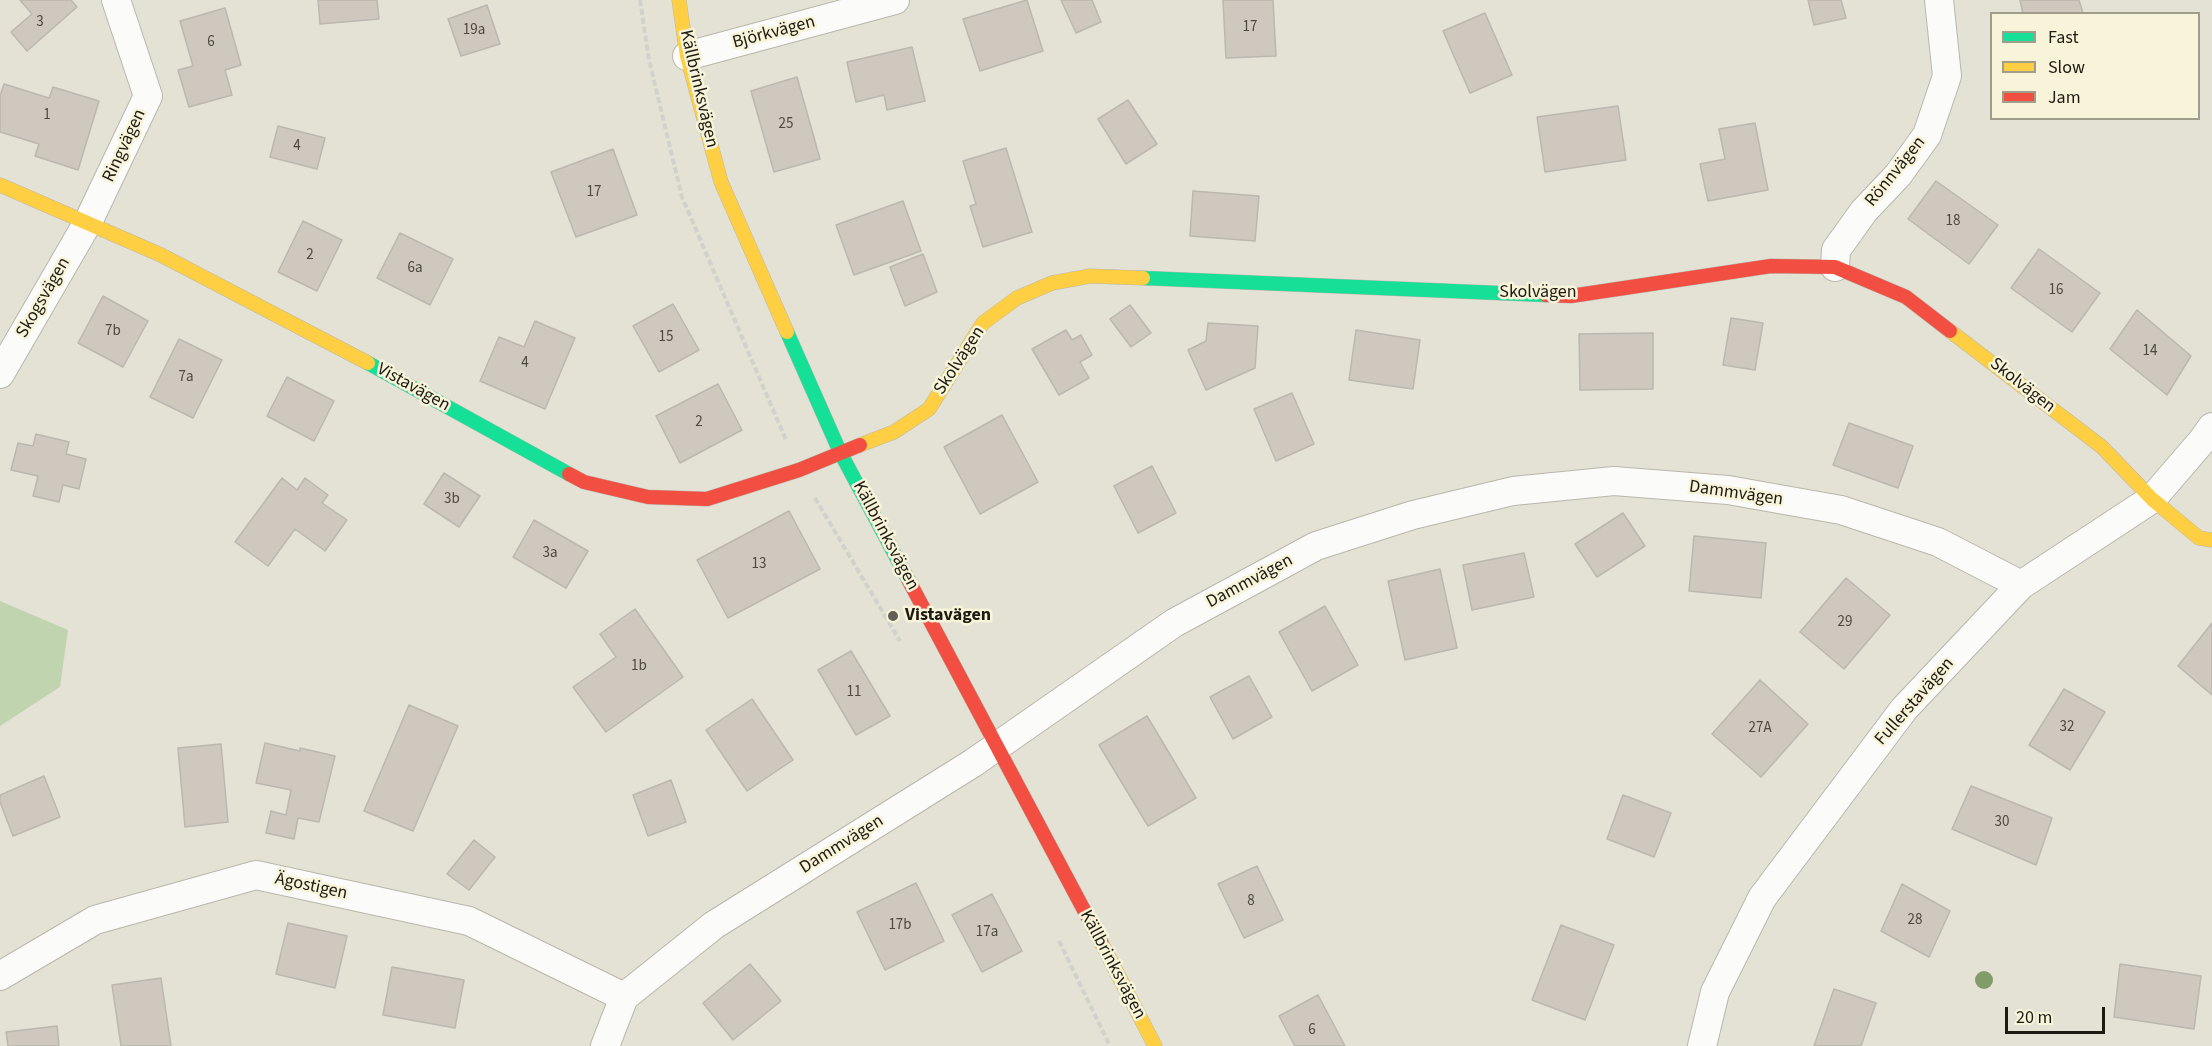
<!DOCTYPE html>
<html>
<head>
<meta charset="utf-8">
<style>
  body { margin:0 }
  #map { position:relative; width:2212px; height:1046px; overflow:hidden; background:#e4e2d4; font-family:"Source Sans 3",sans-serif }
  canvas { display:block }
  .legend { position:absolute; left:1990px; top:12px; width:210px; height:108px; box-sizing:border-box; background:#f8f4da; border:2px solid #a09d8a; margin:0; padding:8px 10px; list-style:none; font-size:18px; color:#1c1a11 }
  .legend li { display:flex; align-items:center; gap:12px; height:30px }
  .legend b { width:30px; border:2px solid #a09d8a }
  .scale { position:absolute; left:2005px; top:1007px; width:100px; height:27px; box-sizing:border-box; border:3px solid #1c1a11; border-top:0; padding-left:8px; font-size:18px; line-height:21px; white-space:nowrap; color:#1c1a11; -webkit-text-stroke:4px #f8f4da; paint-order:stroke }
</style>
</head>
<body>
<div id="map">
<canvas width="2212" height="1046"></canvas>
<ul class="legend">
<li><b style="height:8px;background:#16e098"></b>Fast</li>
<li><b style="height:8px;background:#ffcf43"></b>Slow</li>
<li><b style="height:8px;background:#f24e42"></b>Jam</li>
</ul>
<div class="scale">20 m</div>
</div>
<script>
const ctx = document.querySelector('canvas').getContext('2d');
ctx.lineJoin = 'round';
function fill(path, color) {
  ctx.fillStyle = color;
  ctx.fill(path, 'evenodd');
}
function trace(path, color, width, dash) {
  ctx.strokeStyle = color;
  ctx.lineWidth = width;
  ctx.lineCap = dash ? 'butt' : 'round';
  ctx.setLineDash(dash || []);
  ctx.stroke(path);
}
function label(font, color, halo, rows, align = 'center') {
  ctx.font = font + ' "Source Sans 3",sans-serif';
  ctx.lineWidth = 5;
  ctx.setLineDash([]);
  ctx.textBaseline = 'middle';
  ctx.strokeStyle = halo;
  ctx.fillStyle = color;
  for (const [text, x, y, turn = 0] of rows) {
    ctx.save();
    ctx.translate(x, y);
    ctx.rotate((+turn || 0) * Math.PI / 180);
    ctx.textAlign = isNaN(turn) ? turn : align;
    if (halo) ctx.strokeText(text, 0, 0);
    ctx.fillText(text, 0, 0);
    ctx.restore();
  }
}
const green = new Path2D(`
  M0,601L68,630L60,687L0,726Z`);
const building = new Path2D(`
  M20,0H71L77,7L27,51L11,32L32,14Z
  M318,0H377L379,19L320,24Z
  M1027,0L1043,51L980,71L963,19Z
  M1061,0H1092L1101,22L1076,33Z
  M1223,0H1273L1276,56L1226,58Z
  M1808,0H1841L1846,18L1814,25Z
  M2020,0H2079L2083,13L2023,14Z
  M487,5L500,44L461,56L448,19Z
  M225,8L241,65L225,70L232,95L189,107L178,70L193,66L180,21Z
  M1485,13L1512,75L1470,93L1443,31Z
  M912,47L925,101L887,110L884,95L856,102L847,62Z
  M797,77L820,159L774,172L751,91Z
  M4,84L49,98L53,87L99,101L78,170L35,156L39,144L0,132V96Z
  M1128,100L1157,144L1126,164L1098,119Z
  M1618,106L1626,160L1545,172L1537,117Z
  M1755,123L1768,190L1708,201L1700,164L1725,159L1719,129Z
  M278,126L325,138L317,169L270,157Z
  M1006,148L1032,232L983,247L970,206L976,204L963,161Z
  M613,149L637,215L576,237L551,172Z
  M1936,181L1998,225L1969,264L1908,219Z
  M1193,191L1259,196L1255,241L1190,236Z
  M903,201L921,251L854,275L836,225Z
  M303,221L342,240L317,291L278,272Z
  M400,233L453,259L430,305L377,278Z
  M2039,249L2100,293L2072,332L2011,288Z
  M923,254L937,292L905,306L890,267Z
  M103,296L148,321L123,367L78,343Z
  M673,304L699,350L659,372L633,326Z
  M1130,305L1151,333L1131,347L1110,319Z
  M2137,310L2191,356L2167,395L2110,349Z
  M1731,318L1763,323L1755,370L1723,365Z
  M535,321L575,338L545,409L480,381L499,337L524,347Z
  M1208,323L1258,326L1255,368L1206,390L1188,350L1206,341Z
  M1066,330L1072,340L1081,335L1092,355L1080,362L1089,378L1059,395L1032,349Z
  M1356,330L1420,340L1413,389L1349,380Z
  M1653,333V389L1580,390L1579,334Z
  M179,339L222,360L193,418L150,397Z
  M287,377L334,401L314,441L267,416Z
  M718,384L742,430L680,463L656,416Z
  M1292,393L1314,444L1276,461L1254,409Z
  M1002,415L1038,482L980,514L944,447Z
  M1849,423L1913,446L1898,488L1833,465Z
  M36,434L69,442L66,454L86,459L79,489L63,485L59,502L33,496L38,476L11,470L18,443L33,446Z
  M1152,466L1176,513L1138,533L1114,486Z
  M444,473L480,496L459,527L424,504Z
  M282,478L297,490L305,478L328,495L322,503L347,520L325,551L295,529L268,566L235,542Z
  M789,511L820,569L728,618L697,560Z
  M1623,513L1645,546L1597,577L1575,544Z
  M534,520L588,551L566,588L513,557Z
  M1694,536L1766,543L1761,598L1689,591Z
  M1524,553L1534,597L1472,610L1463,565Z
  M1440,569L1457,648L1405,660L1388,581Z
  M1846,578L1890,615L1844,669L1800,632Z
  M1325,606L1358,665L1312,691L1279,632Z
  M635,609L683,677L606,732L573,687L616,657L600,634Z
  M2212,623V695L2178,666Z
  M851,651L890,716L856,735L818,670Z
  M1249,676L1272,717L1233,739L1210,697Z
  M1760,680L1808,724L1761,777L1712,734Z
  M2064,689L2105,712L2070,770L2029,745Z
  M752,699L793,760L747,791L706,730Z
  M409,705L458,726L413,831L364,811Z
  M1147,716L1196,798L1148,826L1099,745Z
  M265,743L300,751V748L335,756L319,822L298,818L294,839L266,833L271,811L286,815L291,790L256,783Z
  M221,744L228,822L185,827L178,748Z
  M44,776L60,817L13,836L0,802V795Z
  M671,780L686,822L648,836L633,795Z
  M1971,786L2052,818L2036,865L1952,829Z
  M1623,795L1671,813L1654,857L1607,839Z
  M474,840L495,857L469,890L447,874Z
  M1257,866L1283,920L1244,938L1218,884Z
  M916,883L944,941L885,970L857,912Z
  M1902,884L1950,911L1929,957L1881,931Z
  M992,894L1022,951L982,972L952,915Z
  M288,923L347,936L335,988L276,974Z
  M1561,925L1614,945L1585,1020L1532,1000Z
  M750,964L781,1001L733,1040L703,1003Z
  M2120,964L2201,976L2194,1029L2114,1017Z
  M392,967L464,980L455,1028L383,1015Z
  M161,978L171,1046H121L112,985Z
  M1834,989L1876,1003L1861,1046H1814Z
  M1318,995L1345,1046H1295L1279,1016Z
  M57,1026L59,1046H8L6,1032Z`);
const path = new Path2D(`
  M640,0L649,60L682,197L786,440
  M815,498L900,641
  M1059,941L1110,1046`);
const street = new Path2D(`
  M687,56L895,0
  M1835,267L1836,250L1864,211L1898,175L1927,135L1947,76L1939,0
  M0,374L88,222L148,96L116,0
  M0,976L95,920L256,875L469,921L624,997
  M605,1046L624,997L714,925L973,763L1174,623L1316,546L1413,515L1513,491L1614,481L1728,490L1841,510L1938,542L2021,585
  M1702,1046L1715,992L1762,898L1904,709L2021,585L2152,499L2202,441L2212,427`);
const fast = new Path2D(`
  M1143,278L1546,295
  M787,332L840,452L909,581
  M368,363L569,474`);
const slow = new Path2D(`
  M679,0L687,56L721,182L787,332
  M0,185L161,255L368,363
  M1950,331L2102,447L2152,499L2199,538L2212,540
  M860,445L894,432L929,409L983,323L1017,298L1052,283L1090,276L1143,278
  M1102,944L1155,1046`);
const jam = new Path2D(`
  M1546,295L1571,296L1771,266L1835,267L1906,297L1950,331
  M569,474L584,482L648,497L707,499L799,470L860,445
  M909,581L1102,944`);
const trees = [
  [1984,980]
];
const markers = [
  [893,616,6,"#626055"]
];
const numberNames = [
  ["3",40,23],
  ["17",1250,28],
  ["19a",474,31],
  ["6",211,43],
  ["1",47,116],
  ["25",786,125],
  ["4",297,147],
  ["17",594,193],
  ["18",1953,222],
  ["2",310,256],
  ["6a",415,269],
  ["16",2056,291],
  ["7b",113,332],
  ["15",666,338],
  ["14",2150,352],
  ["4",525,364],
  ["7a",186,378],
  ["2",699,423],
  ["3b",452,500],
  ["3a",550,554],
  ["13",759,565],
  ["29",1845,623],
  ["1b",639,667],
  ["11",854,693],
  ["32",2067,728],
  ["27A",1760,729],
  ["30",2002,823],
  ["8",1251,902],
  ["28",1915,921],
  ["17b",900,926],
  ["17a",987,933],
  ["6",1312,1031]
];
const streetNames = [
  ["Björkvägen",774,33,-15],
  ["Källbrinksvägen",698,89,77],
  ["Ringvägen",125,146,-65],
  ["Rönnvägen",1896,172,-51],
  ["Skolvägen",1538,293],
  ["Skogsvägen",44,298,-60],
  ["Skolvägen",960,361,-57],
  ["Skolvägen",2022,386,38],
  ["Vistavägen",413,388,29],
  ["Dammvägen",1736,494,8],
  ["Källbrinksvägen",885,536,62],
  ["Dammvägen",1250,582,-28],
  ["Fullerstavägen",1915,702,-49],
  ["Dammvägen",842,845,-32],
  ["Ägostigen",311,887,12],
  ["Källbrinksvägen",1112,965,62]
];
const poiNames = [
  ["Vistavägen",905,616]
];
fill(green, '#c0d4b0');
fill(building, '#cec8bf');
trace(building, '#bcb7af', 1.5);
trace(street, '#b9b7ac', 30);
trace(fast, '#b9b7ac', 15);
trace(slow, '#b9b7ac', 15);
trace(jam, '#b9b7ac', 15);
trace(path, '#d1d1cd', 4, [6, 3]);
trace(street, '#fbfbf9', 28);
trace(fast, '#16e098', 14);
trace(slow, '#ffcf43', 14);
trace(jam, '#f24e42', 14);
ctx.fillStyle = '#819c69';
for (const [x, y] of trees) {
  ctx.beginPath();
  ctx.arc(x, y, 9, 0, 2 * Math.PI);
  ctx.fill();
}
for (const [x, y, r, color] of markers) {
  const dot = new Path2D();
  dot.arc(x, y, r, 0, 2 * Math.PI);
  ctx.fillStyle = color;
  ctx.fill(dot);
  trace(dot, '#f8f4da', 2);
}
label('15px', '#4c4940', null, numberNames);
label('18px', '#1c1a11', '#f8f4da', streetNames);
label('bold 18px', '#1c1a11', '#f8f4da', poiNames, 'left');
</script>
</body>
</html>
